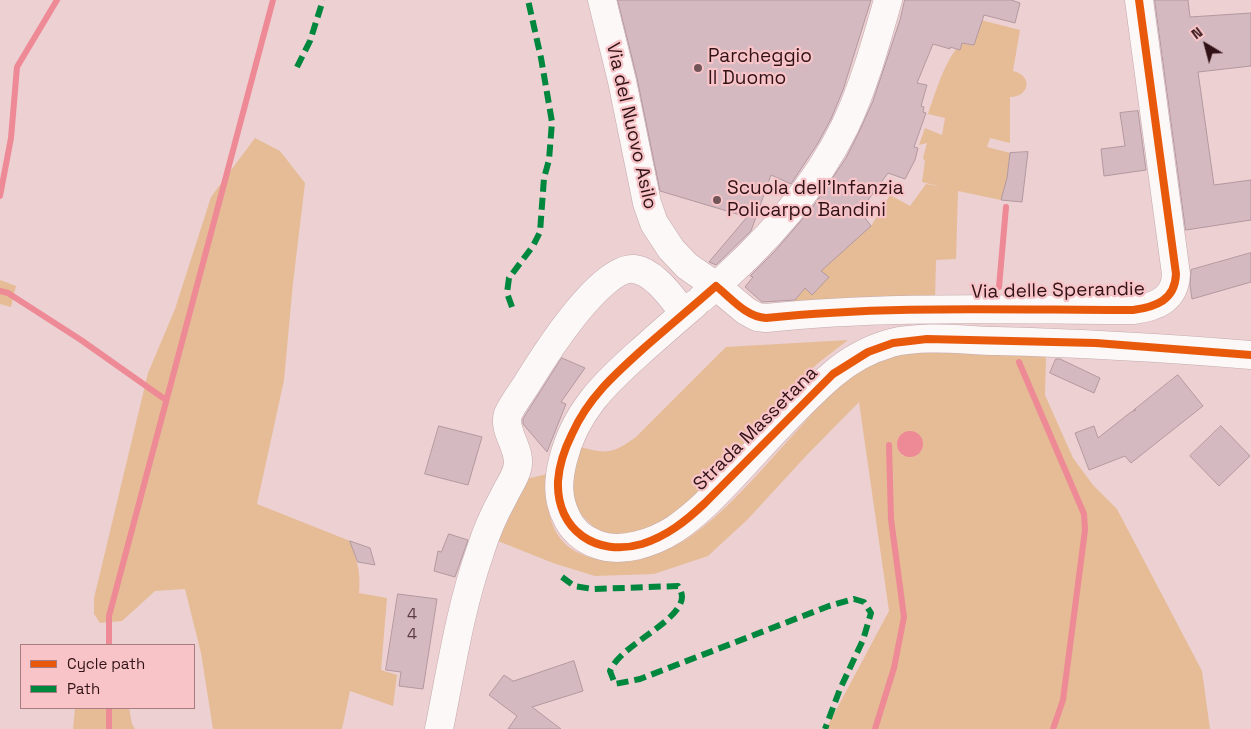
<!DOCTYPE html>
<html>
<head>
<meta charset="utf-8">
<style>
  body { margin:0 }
  #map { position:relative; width:1251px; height:729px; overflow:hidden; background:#ecd0d2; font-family:"Space Grotesk",sans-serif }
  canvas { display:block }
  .legend { position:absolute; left:20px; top:644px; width:175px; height:65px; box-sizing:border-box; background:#f8c4c8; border:1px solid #a87d81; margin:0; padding:6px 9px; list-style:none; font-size:15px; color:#311317 }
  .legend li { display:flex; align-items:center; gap:10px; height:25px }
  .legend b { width:25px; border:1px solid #a87d81 }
  .north { position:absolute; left:1181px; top:20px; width:50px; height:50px; -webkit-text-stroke:4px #f8c4c8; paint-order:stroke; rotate:323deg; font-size:14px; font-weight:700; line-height:20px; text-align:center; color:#311317 }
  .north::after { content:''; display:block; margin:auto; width:18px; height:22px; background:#311317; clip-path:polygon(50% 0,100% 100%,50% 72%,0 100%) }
</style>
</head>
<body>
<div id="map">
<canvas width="1251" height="729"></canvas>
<ul class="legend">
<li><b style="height:6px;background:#e8590c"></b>Cycle path</li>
<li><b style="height:6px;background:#00873e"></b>Path</li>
</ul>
<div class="north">N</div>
</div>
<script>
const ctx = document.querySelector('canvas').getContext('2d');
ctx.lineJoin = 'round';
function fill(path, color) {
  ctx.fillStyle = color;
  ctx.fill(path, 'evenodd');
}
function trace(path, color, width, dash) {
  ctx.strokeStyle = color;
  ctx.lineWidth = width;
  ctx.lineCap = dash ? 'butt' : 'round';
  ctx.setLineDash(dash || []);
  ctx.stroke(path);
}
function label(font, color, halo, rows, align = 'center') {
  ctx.font = font + ' "Space Grotesk",sans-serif';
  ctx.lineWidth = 4.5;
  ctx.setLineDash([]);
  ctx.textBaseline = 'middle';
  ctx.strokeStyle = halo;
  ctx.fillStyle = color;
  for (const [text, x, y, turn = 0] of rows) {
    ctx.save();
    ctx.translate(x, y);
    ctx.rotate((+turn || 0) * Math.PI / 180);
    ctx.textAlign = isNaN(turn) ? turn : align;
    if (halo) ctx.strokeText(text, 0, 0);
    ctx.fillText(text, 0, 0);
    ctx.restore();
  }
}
const green = new Path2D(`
  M969,17L1020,30L1013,71C1033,75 1030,97 1010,97V143L990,138L987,147L1010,153L1007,178L1001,200L958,191L956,259L936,260L935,299L788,308L805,288L812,294L828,278L821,271L871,226L890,195L910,206L926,184L942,187L922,182L925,161L923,158L927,143L919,145L925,128L942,135L945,118L928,114C935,94 946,56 962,43L974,45L976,37Z
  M255,138L280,151L305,183L293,283L284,380L257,504L350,541C357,560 361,572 359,593L387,598L381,670L397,675L393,706L350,691L342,729H213L201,653L185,589L155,591L122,621L100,623L94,614V598L148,373L175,309L211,197Z
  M0,280L16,286L11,307L0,304Z
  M848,340L817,364L797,383L699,495L681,511L640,533L609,535L597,530L578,512L572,493V479L580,447C607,454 613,454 636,437L726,347Z
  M939,352L1046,355L1045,395L1073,458L1093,485L1117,509L1202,671L1210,729H826L889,611L859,402L806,456L747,520L708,556L654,574L595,576L553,563L498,541L527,479L547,474C547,511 548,544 589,557C613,565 636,561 659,552C665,549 673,547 680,543C723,518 768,462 802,425C821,403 842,379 868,364C890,352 915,353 939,352ZM898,438L922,450L916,456H904C898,452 896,446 898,438Z
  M75,708H129L132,724L135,729H73Z`);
const water = new Path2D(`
  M897 444a13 13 0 1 1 26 0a13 13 0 1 1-26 0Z`);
const stream = new Path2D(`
  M0,196L11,138L17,67L57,0
  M999,287L1006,207
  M0,291L8,293L81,340L166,400
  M1019,362L1084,514L1085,530L1063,700L1053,729
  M109,645V616L273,0
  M109,708V729
  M875,729L894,668L904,617L891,519L889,445`);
const building = new Path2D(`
  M618,0H871L843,90L831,119L818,143L791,184L771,175L751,231L716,265L709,262L747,217L660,191L637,78Z
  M905,0H1011L1020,3L1015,23L984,15L974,45L962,43L960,50L950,47V49L933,44L917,83L927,85L921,106L924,107L923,112L926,113L914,147L918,148L915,160L905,179L888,173L860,211L871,226L821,271L829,277L812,295L805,288L795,300L762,302L745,287L753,277L750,276L775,251L812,208L846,158L859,132L873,101L900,20Z
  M1155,0H1188L1190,17L1251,13V66L1198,72L1214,185L1251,180V220L1186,230Z
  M1138,111L1146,170L1104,176L1101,149L1125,146L1120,113Z
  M1028,152L1022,202L1001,200L1007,178L1010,153Z
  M1251,253V282L1192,299L1190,285L1191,270Z
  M562,358L585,368L561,402L566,404L547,452L523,424V419Z
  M1056,359H1060L1100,378L1094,393L1050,373Z
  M1178,375L1203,406L1131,463L1125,456L1089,470L1075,433L1094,426L1098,438L1131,412L1136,410H1134Z
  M439,426L482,437L468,485L425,474Z
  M1221,426L1250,456L1219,486L1190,456Z
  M449,534L468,540L455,577L434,571L438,551L441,552Z
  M350,541L370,548L375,565L358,562Z
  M398,594L437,599L423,689L399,686L401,672L386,670Z
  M574,661L583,691L532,707L561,729H508L517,716L489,695L504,675L513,681Z`);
const minor = new Path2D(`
  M602,0L622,81L647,203L654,223L671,249L687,266L716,286L746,311L757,317L766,318C887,305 1011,310 1133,310C1156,307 1175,300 1176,274L1139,0
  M702,298C759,250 812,194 845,126C864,86 876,42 888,0
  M695,304C677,319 658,336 640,352C604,384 575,412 563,460C558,480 557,498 566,516C571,529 583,539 596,544C621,554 653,543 675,529C697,514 715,495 733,476C765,442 796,406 832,375C848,361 870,349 891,343C922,335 963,340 995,341C1081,343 1166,348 1251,355
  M439,729C451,670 460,609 480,552C486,532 494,514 504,496C508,487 515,478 517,469C523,450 502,432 508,414C513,403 522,392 528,382C544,356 601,265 634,269C654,271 673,299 684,313`);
const quiet = new Path2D(`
  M297,67L310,41L323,0
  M512,307L507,293L509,278L533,246L540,232L544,178L549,160L552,122L541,58L528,0
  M562,577L574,586L593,589L678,586C680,589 682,593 682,597C681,622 620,645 610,671L615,684L640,679L829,606L854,599L864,602L871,613L863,640L840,689L825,729`);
const cycleway = new Path2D(`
  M1139,0L1176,274C1175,300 1156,307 1133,310C1011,310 887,305 766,318C746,317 731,298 716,286C692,307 668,327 644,348C615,374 588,398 572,434C565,448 559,466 558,481C556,531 597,557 642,544C667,536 686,521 705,503L833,374L868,352L893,343L927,339L1096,343L1251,355`);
const markers = [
  [698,68,5,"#725558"],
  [717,200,5,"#725558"]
];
const numberNames = [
  ["4",412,615],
  ["4",412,635]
];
const poiNames = [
  ["Parcheggio",708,57],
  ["Il Duomo",708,79],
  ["Scuola dell'Infanzia",727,189],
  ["Policarpo Bandini",727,211]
];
const streetNames = [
  ["Via del Nuovo Asilo",631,126,77],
  ["Via delle Sperandie",1058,291,-1],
  ["Strada Massetana",756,429,-45]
];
fill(green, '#e5bc96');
fill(water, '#ee8996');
trace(stream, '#ee8996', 6);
fill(building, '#d4b9c0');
trace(building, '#b2989f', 1);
trace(minor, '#c4a9ac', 29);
trace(minor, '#fcf8f8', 28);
trace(quiet, '#00873e', 6, [12, 6]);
trace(cycleway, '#e8590c', 8);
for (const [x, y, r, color] of markers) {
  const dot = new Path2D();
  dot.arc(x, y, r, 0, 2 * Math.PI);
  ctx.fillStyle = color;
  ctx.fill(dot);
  trace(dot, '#f8c4c8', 2);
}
label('16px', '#5a3d42', null, numberNames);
label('19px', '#311317', '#f8c4c8', poiNames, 'left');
label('19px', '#311317', '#f8c4c8', streetNames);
</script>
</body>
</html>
